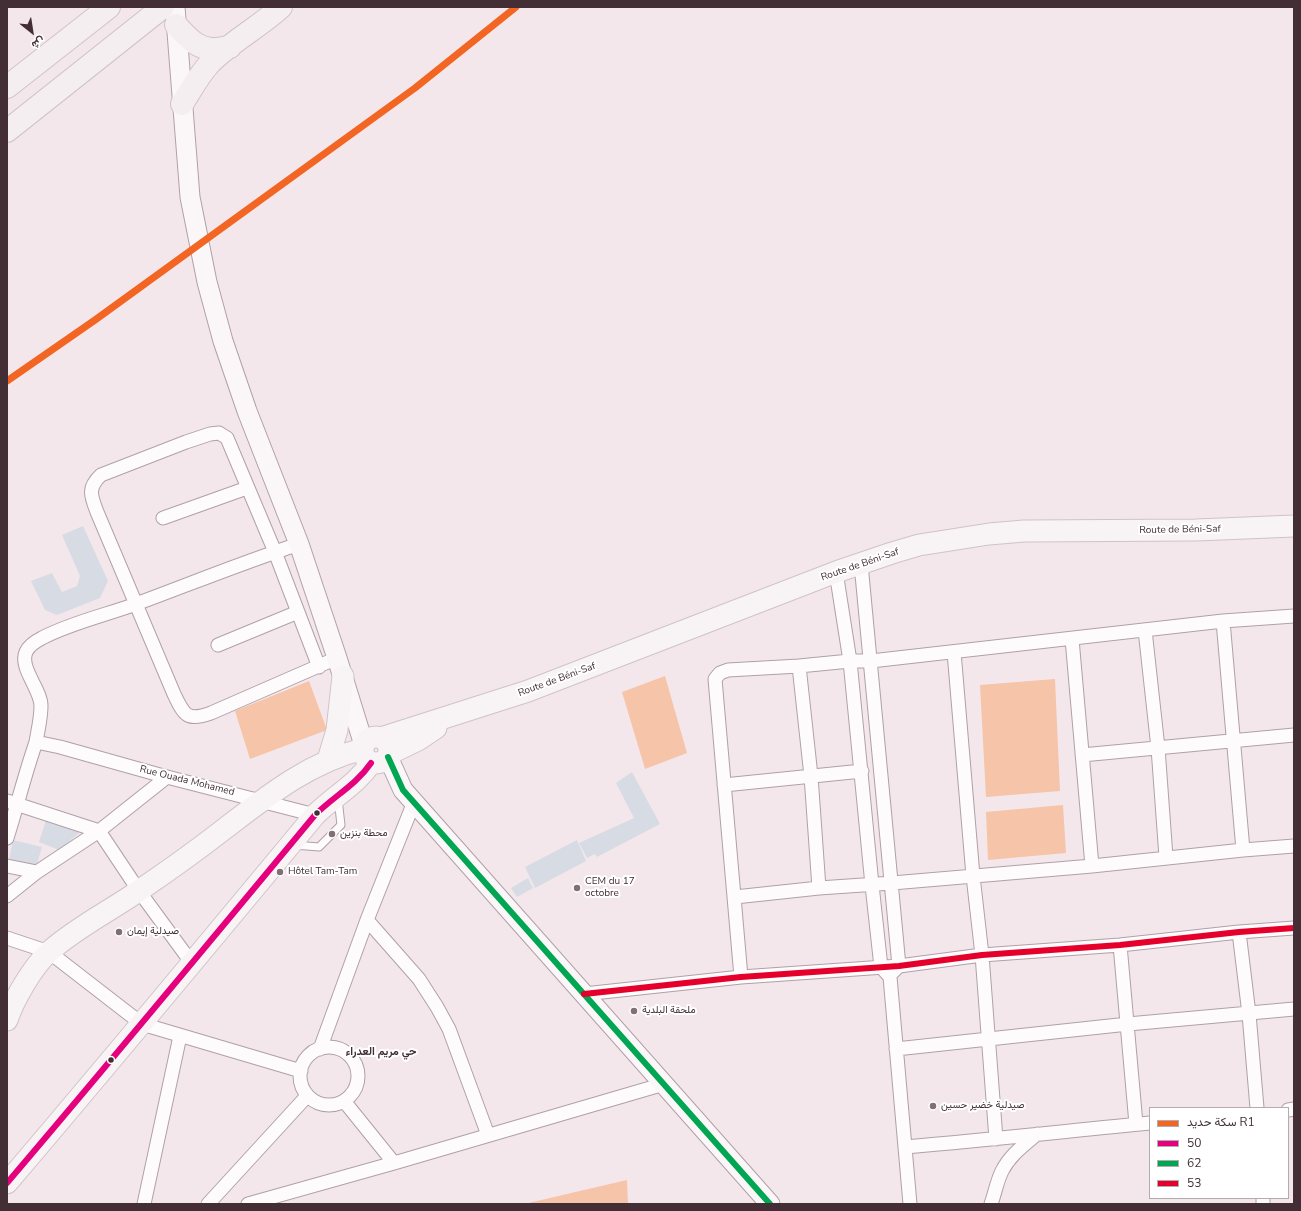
<!DOCTYPE html>
<html>
<head>
<meta charset="utf-8">
<style>
  body { margin:0 }
  #map { position:relative; width:1301px; height:1211px; overflow:hidden; background:#f4e7eb; font-family:"Nunito Sans",Vazirmatn,sans-serif }
  canvas { display:block }
  .frame { position:absolute; inset:0; border:8px solid #432e36; pointer-events:none }
  .legend { position:absolute; left:1149px; top:1107px; width:140px; height:92px; box-sizing:border-box; background:#fff; border:1px solid #b4abaf; margin:0; padding:5px 7px; list-style:none; font-size:12px; color:#432e36 }
  .legend li { display:flex; align-items:center; gap:8px; height:20px }
  .legend b { width:20px; border:1px solid #b4abaf }
  .north { position:absolute; left:12px; top:12px; width:40px; height:40px; -webkit-text-stroke:3px #fff; paint-order:stroke; rotate:150deg; font-size:11px; font-weight:700; line-height:16px; text-align:center; color:#432e36 }
  .north::after { content:''; display:block; margin:auto; width:14px; height:18px; background:#432e36; clip-path:polygon(50% 0,100% 100%,50% 72%,0 100%) }
</style>
</head>
<body>
<div id="map">
<canvas width="1301" height="1211"></canvas>
<div class="frame"></div>
<ul class="legend">
<li><b style="height:5px;background:#f26522"></b>سكة حديد R1</li>
<li><b style="height:5px;background:#e5007d"></b>50</li>
<li><b style="height:5px;background:#00a651"></b>62</li>
<li><b style="height:5px;background:#e4002b"></b>53</li>
</ul>
<div class="north">ش</div>
</div>
<script>
const ctx = document.querySelector('canvas').getContext('2d');
ctx.lineJoin = 'round';
function fill(path, color) {
  ctx.fillStyle = color;
  ctx.fill(path, 'evenodd');
}
function trace(path, color, width, dash) {
  ctx.strokeStyle = color;
  ctx.lineWidth = width;
  ctx.lineCap = dash ? 'butt' : 'round';
  ctx.setLineDash(dash || []);
  ctx.stroke(path);
}
function label(font, color, halo, rows, align = 'center') {
  ctx.font = font + ' "Nunito Sans",Vazirmatn,sans-serif';
  ctx.lineWidth = 4;
  ctx.setLineDash([]);
  ctx.textBaseline = 'middle';
  ctx.strokeStyle = halo;
  ctx.fillStyle = color;
  for (const [text, x, y, turn = 0] of rows) {
    ctx.save();
    ctx.translate(x, y);
    ctx.rotate((+turn || 0) * Math.PI / 180);
    ctx.textAlign = isNaN(turn) ? turn : align;
    if (halo) ctx.strokeText(text, 0, 0);
    ctx.fillText(text, 0, 0);
    ctx.restore();
  }
}
const green = new Path2D(`
  M665,676L687,753L645,769L622,692Z
  M1055,679L1060,791L986,797L980,685Z
  M309,681L327,730L250,759L235,711Z
  M1063,805L1066,853L988,860L986,812Z
  M627,1180L628,1204H524Z`);
const building = new Path2D(`
  M83,526L108,581L100,598L57,615L45,610L31,581L52,573L62,592L77,586L80,576L62,535Z
  M632,772L660,824L597,857L595,854L587,858L579,843L634,818L616,783Z
  M47,817L85,828L59,850L39,842Z
  M13,840L42,847L37,864L30,867L9,861Z
  M577,840L586,861L535,888L525,867Z
  M528,878L533,888L517,897L511,888Z`);
const lane = new Path2D(`
  M294,845L319,847L341,825L338,799`);
const street = new Path2D(`
  M163,518L247,488
  M861,564L899,966L893,972
  M836,572L850,661L872,885L881,967L890,977L910,1204
  M1223,621L1243,850
  M1145,630L1158,748L1166,857
  M1072,639L1092,866
  M218,645L298,612
  M954,652L973,876L982,955L996,1139
  M799,666L811,776L819,888
  M319,667L275,552L227,438L219,433L210,434L186,442L101,475C87,488 91,496 97,512L174,694C184,715 187,722 211,713L337,658
  M36,742C38,730 41,718 41,706C41,689 19,668 26,652C29,645 36,641 42,638C70,623 106,615 136,604C190,584 244,562 299,544
  M1082,755L1294,735
  M724,785L862,771
  M7,801L99,831L139,891L191,962
  M7,838C17,806 25,774 36,742L60,747L167,777L315,815
  M7,866L37,872
  M7,896L37,872L99,831L167,777
  M735,897L819,888L892,883L1092,866L1243,850L1294,846
  M367,920L419,979L437,1007L449,1029L488,1135
  M1239,932L1249,1014L1257,1108
  M7,938L49,952L142,1024L301,1071
  M1120,945L1136,1124
  M741,977L715,679L720,673L728,670L799,666L850,661H871L1223,621L1294,616
  M584,994L741,977L899,966L982,955L1120,945L1239,932L1294,928
  M300 1076a29 29 0 1 1 58 0a29 29 0 1 1-58 0Z
  M320,1049L367,920L414,802
  M896,1049L1128,1024L1294,1009
  M344,1101L394,1163
  M1288,1110L1294,1109
  M905,1147C987,1140 1068,1131 1150,1123
  M1263,1198V1204
  M144,1204L180,1036
  M208,1204L307,1096
  M248,1204L394,1163L664,1084
  M991,1204C995,1193 997,1181 1002,1171C1010,1155 1024,1145 1037,1134`);
const secondary = new Path2D(`
  M175,7L190,197L207,282L223,341L247,411L299,544L337,658L364,745
  M388,757L403,790L770,1204`);
const primary = new Path2D(`
  M363 750a13 13 0 1 1 26 0a13 13 0 1 1-26 0Z
  M381,738L528,691L836,572L892,553L919,545L989,534L1024,531L1196,530L1294,526
  M389,754L418,740L436,728
  M328,760L337,730L343,676
  M7,1020C14,999 33,966 50,951C77,927 110,911 140,890C168,871 196,851 223,830C266,797 309,762 363,749
  M7,1183C111,1061 213,938 315,815C334,796 356,785 371,763`);
const highway = new Path2D(`
  M176,25C187,37 197,49 214,49C220,49 225,47 230,47
  M7,87L109,7
  M182,104C191,90 199,75 210,63C231,42 259,27 281,7
  M7,131L163,7`);
const bus1 = new Path2D(`
  M7,1183C111,1061 213,938 315,815C334,796 356,785 371,763`);
const bus2 = new Path2D(`
  M388,757L403,790L770,1204`);
const bus3 = new Path2D(`
  M584,994L741,977L899,966L982,955L1120,945L1239,932L1294,928`);
const rail1 = new Path2D(`
  M7,381L95,320L415,88L516,7`);
const markers = [
  [317,813,3.5,"#432e36"],
  [332,834,4,"#816f75"],
  [280,872,4,"#816f75"],
  [577,888,4,"#816f75"],
  [119,932,4,"#816f75"],
  [634,1011,4,"#816f75"],
  [111,1060,3.5,"#432e36"],
  [933,1106,4,"#816f75"]
];
const streetNames = [
  ["Route de Béni-Saf",1180,530,-1],
  ["Route de Béni-Saf",860,565,-19],
  ["Route de Béni-Saf",557,680,-20],
  ["Rue Ouada Mohamed",187,781,14]
];
const poiNames = [
  ["محطة بنزين",340,834],
  ["Hôtel Tam-Tam",288,872],
  ["CEM du 17",585,882],
  ["octobre",585,894],
  ["صيدلية إيمان",127,932],
  ["ملحقة البلدية",642,1011],
  ["صيدلية خضير حسين",941,1106]
];
const neighbourhoodNames = [
  ["حي مريم العدراء",381,1052]
];
fill(green, '#f6c4a8');
fill(building, '#d7dbe3');
trace(lane, '#b0a1a6', 9);
trace(street, '#b0a1a6', 15);
trace(secondary, '#b0a1a6', 21);
trace(primary, '#cec4c8', 23);
trace(highway, '#cec4c8', 24);
trace(lane, '#fdfbfc', 7);
trace(street, '#fdfbfc', 13);
trace(secondary, '#fbf7f9', 19);
trace(primary, '#f8f3f5', 21);
trace(highway, '#f5eef0', 22);
trace(bus1, '#e5007d', 6);
trace(bus2, '#00a651', 6);
trace(bus3, '#e4002b', 6);
trace(rail1, '#f26522', 7);
for (const [x, y, r, color] of markers) {
  const dot = new Path2D();
  dot.arc(x, y, r, 0, 2 * Math.PI);
  ctx.fillStyle = color;
  ctx.fill(dot);
  trace(dot, '#fff', 1.5);
}
label('10px', '#432e36', '#fff', streetNames);
label('10px', '#432e36', '#fff', poiNames, 'left');
label('bold 11px', '#432e36', '#fff', neighbourhoodNames);
</script>
</body>
</html>
